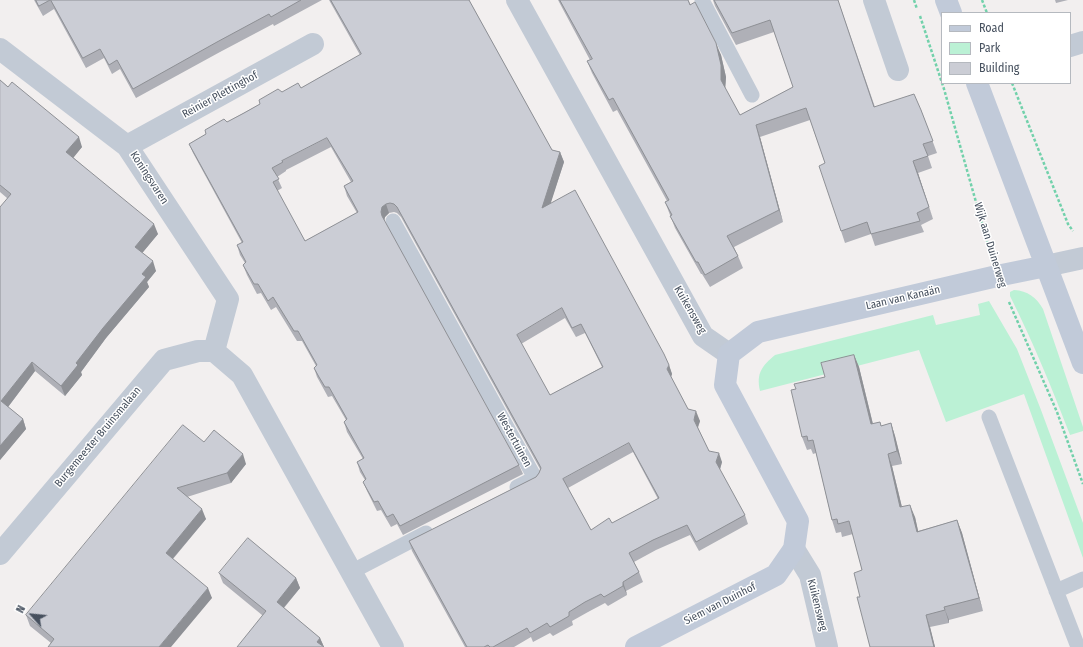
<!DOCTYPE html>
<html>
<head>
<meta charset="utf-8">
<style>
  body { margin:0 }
  #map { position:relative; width:1083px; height:647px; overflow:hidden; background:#f2efef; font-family:"Fira Sans Condensed",sans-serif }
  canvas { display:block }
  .legend { position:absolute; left:941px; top:12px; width:130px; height:72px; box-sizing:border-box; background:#fff; border:1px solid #b5b9bf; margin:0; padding:5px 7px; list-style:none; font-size:12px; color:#46505e }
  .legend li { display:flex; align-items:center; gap:8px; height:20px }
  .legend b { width:20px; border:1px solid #b5b9bf }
  .north { position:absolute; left:12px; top:595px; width:40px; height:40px; -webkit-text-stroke:3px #fff; paint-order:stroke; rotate:297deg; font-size:11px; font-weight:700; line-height:16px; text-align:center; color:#46505e }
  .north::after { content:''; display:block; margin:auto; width:14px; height:18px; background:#46505e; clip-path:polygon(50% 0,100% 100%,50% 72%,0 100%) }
</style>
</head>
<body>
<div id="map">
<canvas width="1083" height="647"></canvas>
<ul class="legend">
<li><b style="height:5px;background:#c1cad9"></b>Road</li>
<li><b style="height:11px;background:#bbf1d5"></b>Park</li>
<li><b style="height:11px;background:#cbcdd5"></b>Building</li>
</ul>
<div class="north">N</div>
</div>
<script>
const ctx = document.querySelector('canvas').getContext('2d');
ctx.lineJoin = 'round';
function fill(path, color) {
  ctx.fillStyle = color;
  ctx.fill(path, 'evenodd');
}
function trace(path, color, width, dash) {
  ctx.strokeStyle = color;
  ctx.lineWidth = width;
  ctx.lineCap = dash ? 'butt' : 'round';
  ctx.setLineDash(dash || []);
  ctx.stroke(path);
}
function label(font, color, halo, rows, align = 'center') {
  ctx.font = font + ' "Fira Sans Condensed",sans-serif';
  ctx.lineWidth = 3;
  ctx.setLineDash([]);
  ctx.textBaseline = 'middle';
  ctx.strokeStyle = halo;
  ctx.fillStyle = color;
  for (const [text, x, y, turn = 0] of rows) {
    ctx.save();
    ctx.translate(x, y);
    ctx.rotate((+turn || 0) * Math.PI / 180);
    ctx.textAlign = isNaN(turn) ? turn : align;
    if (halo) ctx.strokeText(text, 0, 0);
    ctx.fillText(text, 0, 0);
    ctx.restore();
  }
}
const green = new Path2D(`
  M1014,290C1028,291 1036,297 1043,309L1083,427V431L1070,435C1052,388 1033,342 1010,296V292Z
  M989,301L1017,349L1041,410L1083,523V558L1024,394L946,422L919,350L760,391C756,373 762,366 775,355L933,315L936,325L980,315L978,304Z`);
const path = new Path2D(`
  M914,0L917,9
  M982,0L987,13
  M920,16L944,89L989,248
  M1012,83L1068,224L1073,231
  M1009,302L1057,412L1083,484`);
const lane = new Path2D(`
  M702,0L752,95
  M393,221L535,478L517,487
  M989,417L1078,647
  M351,572L426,533
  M1056,591L1083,579`);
const street = new Path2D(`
  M517,0L703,336L729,354
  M874,0L898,70
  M1070,46L1083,42
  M0,49L127,146L228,299L214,351
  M127,146L313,44
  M1046,266L1083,258
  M214,351L242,375L393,647
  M794,549L810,575L827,647
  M0,554L164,360L198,351H214`);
const secondary = new Path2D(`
  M946,0L951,13
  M977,83L1083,363
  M636,647L776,575L794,549L798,521L725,385L729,354L758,332L997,276L1046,266`);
const wall = new Path2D(`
  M34,0H322L274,26L273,24L220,52L136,98L120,69L112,74L104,58L86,68L54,9L43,16Z
  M329,0H469L552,150L560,152L564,162L550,204L669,365L672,374L671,377L688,409L700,421L698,428L709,451L722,462L720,470L745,515L748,524L699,551L690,535L656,550L634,562L639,572L643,582L626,591L627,595L608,606L605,603L588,612L572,621L573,625L553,636L550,633L533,642L531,637L514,647H465L412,551L409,541L536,477L539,473L540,469L401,217L397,213L394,212L389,213L385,217L384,221L519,465L523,474L403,535L397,524L391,527L381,510L377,511L367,491L363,482L365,480L360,472L357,462L363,459L347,432L344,422L346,420L332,396L328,397L322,386L317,377L314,368L316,366L302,341H297L276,307L271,310L261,293L257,294L247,275L243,265L245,263L240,255L237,245L242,243L193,153L189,144L227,122L282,92L301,88L360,55ZM331,147L351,182L344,186L347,196L357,213L305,241L277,191L282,188L277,177L286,171V170ZM565,318L576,337L585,333L602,367L550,395L521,344ZM633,452L658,499L612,523L591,530L568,488Z
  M558,0H688L721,55L726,77L725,88L740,115L793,87L774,32L736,45L715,6L713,0H838L875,107L921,110L937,153L928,156L932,168L918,173L933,219L921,225L924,232L875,246L871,234L845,243L841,231L825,163L810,120L760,137L783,222L734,247L738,256L743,268L710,287L702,274H701L675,228L665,202L667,201L617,110L613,112L592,73L587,61L590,60Z
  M1055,0H1068L1056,3Z
  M0,80L82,147L73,157L158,234L142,253L156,271L147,282L149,287L106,338L81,372L82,375L65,396L35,371L8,407L23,419L26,429L0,460L7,198L0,192Z
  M854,355L859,367L873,424L880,422L881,426L891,423L895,436L902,464L892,466L902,507L915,517L918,531L957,520L962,533L983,611L949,620V623L930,627L935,647H870L860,597L862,570L853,534L842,537L841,532L836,533L832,520L816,453L813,454L811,449L807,450L802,437L796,389L825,377Z
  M204,442L246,464L231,483L187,497L206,519L173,559L212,598L51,643L30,626L26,615Z
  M219,573L296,578L300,588L284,608L320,638L324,647L262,615L223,583Z`);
const shadedWall = new Path2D(`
  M716,43L721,55L726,77L725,92L721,80Z
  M756,125L760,137L783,222L779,210Z
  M79,137L82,147L70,162L66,152Z
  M560,152L564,162L546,218L542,208Z
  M913,161L918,173L933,219L929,207Z
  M386,204L389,213L385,217L384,221L385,225L381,212L382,207Z
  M154,224L158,234L139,257L135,247Z
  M153,261L156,271L147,282L149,287L106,338L81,372L82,375L65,396L61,386L76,363L142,274Z
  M854,355L859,367L876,437L871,424Z
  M32,362L35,371L5,411L1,401Z
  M669,365L672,374L670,379L667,369Z
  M696,411L700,421L697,429L694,420Z
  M23,419L26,429L0,460V446Z
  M891,423L895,436L902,464L897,451Z
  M719,453L722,462L719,472L716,462Z
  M243,454L246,464L231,483L227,473Z
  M888,454L892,466L905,520L900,507Z
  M910,505L915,517L921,544L917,532Z
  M202,509L206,519L169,563L166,553Z
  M957,520L962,533L983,611L979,598Z
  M296,578L300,588L280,612L277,602Z
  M623,582L626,591L627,595L623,586Z
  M208,588L212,598L171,647H159Z
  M944,607L949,620V623L945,610Z
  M926,615L930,627L935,647H934Z
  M320,638L324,647L317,642Z`);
const building = new Path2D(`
  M36,0H50L39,6Z
  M51,0H301L271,17L269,14L217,42L133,89L117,60L109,65L100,49L83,58Z
  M331,0H469L552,150L560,152L542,208L575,190L664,354L669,365L667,369L688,409L696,411L694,420L709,451L719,453L716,462L745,515L696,542L687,525L653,540L629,553L639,572L623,582V586L604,597L601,594L585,602L569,612V616L550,627L547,623L530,633L527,628L493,647H490L488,645L484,647H467L409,541L536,477L539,473L541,468L539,464L397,207L394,204L390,203L386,204L382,207L381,212L382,216L519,465L400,526L393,514L387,517L378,501L374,502L363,482L366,479L357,462L364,458L344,422L347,419L329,387H325L319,377L314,368L317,365L298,331H294L273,297L268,301L258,284H254L243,265L246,262L237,245L243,242L189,144L206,134L205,130L224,119L227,122L244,113L260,104L259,100L278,89L282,92L298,83L301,88L361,54ZM327,138L353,181L344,186L358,212L305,241L273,182L279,179L272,168L283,162L282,161ZM562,308L572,328L581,324L603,367L550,395L517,335ZM629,443L659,498L612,523L609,518L591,530L563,479Z
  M560,0H688L690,5L695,2L716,43L721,65V80L740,115L793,87L770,20L732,33L714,0H838L874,107L914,94L921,110L933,141L923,144L928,156L913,161L929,207L917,213L920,221L871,234L867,222L841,231L819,166L825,163L806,108L756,125L779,210L727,236L738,256L705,275L698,262H696L670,216L672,215L665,202L669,200L613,98L609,100L587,61L592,59Z
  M0,80L8,87L12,82L79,137L66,152L154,224L135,247L153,261L142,274L146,277L103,328L76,363L78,365L61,386L32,362L1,401L23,419L0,446V207L11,194L0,185Z
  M854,355L871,424L880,422L881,426L891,423L897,451L888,454L900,507L910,505L917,532L957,520L979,598L944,607L945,610L926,615L934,647H870L857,597H860L854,573L862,570L849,521L838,524L837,519L832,520L813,440L808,441L807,436L802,437L791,390L796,389L794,384L825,377L821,363Z
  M183,425L204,442L214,430L243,454L227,473L177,488L202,509L166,553L208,588L159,647H48L54,639L26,615Z
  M248,538L296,578L277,602L320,638L317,642L324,647H237L266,611L219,573Z`);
const streetNames = [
  ["Reinier Plettinghof",220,95,-29],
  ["Koningsvaren",149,178,57],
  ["Wijk aan Duinerweg",990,245,73],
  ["Laan van Kanaän",903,298,-13],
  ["Kuikensweg",690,310,60],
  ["Burgemeester Bruinsmalaan",98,437,-50],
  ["Westertuinen",514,440,61],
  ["Siem van Duinhof",720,604,-27],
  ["Kuikensweg",817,605,76]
];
fill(green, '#bbf1d5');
trace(path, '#72d1ab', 2.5, [3, 2]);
trace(lane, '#c2cad5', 15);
trace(street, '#c2cad5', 22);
trace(secondary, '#c1cad9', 22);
fill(wall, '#afb0b7');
fill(shadedWall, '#8e9095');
fill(building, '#cbcdd5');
trace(building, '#8e9095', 1);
label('11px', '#46505e', '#fff', streetNames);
</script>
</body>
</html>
